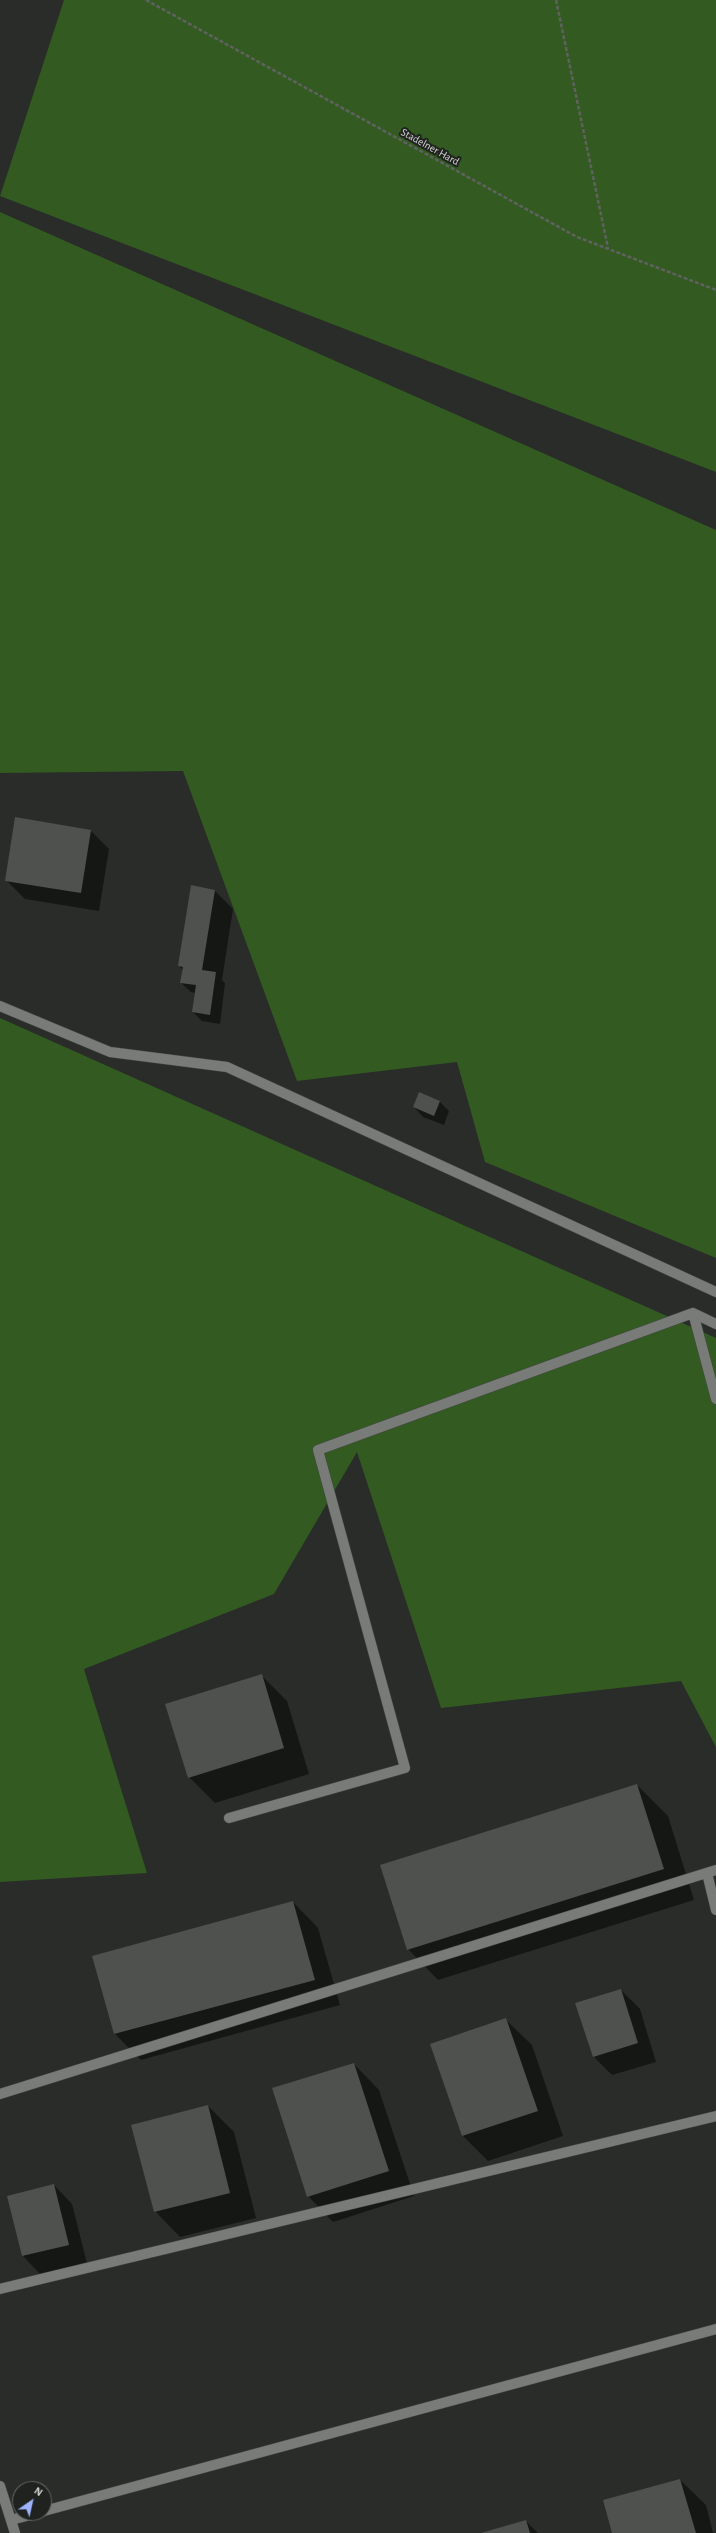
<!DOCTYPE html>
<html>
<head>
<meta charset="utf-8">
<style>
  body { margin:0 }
  #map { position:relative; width:716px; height:2533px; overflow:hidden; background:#292c28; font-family:"Alegreya Sans",sans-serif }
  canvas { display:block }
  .north { position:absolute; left:12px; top:2481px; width:40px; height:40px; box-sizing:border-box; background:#1f221f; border:1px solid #686a68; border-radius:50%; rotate:34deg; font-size:11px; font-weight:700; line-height:16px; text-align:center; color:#d6d7d5 }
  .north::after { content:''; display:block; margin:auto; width:14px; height:18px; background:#9db4fd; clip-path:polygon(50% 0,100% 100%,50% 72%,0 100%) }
</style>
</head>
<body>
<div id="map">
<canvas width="716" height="2533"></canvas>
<div class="north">N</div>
</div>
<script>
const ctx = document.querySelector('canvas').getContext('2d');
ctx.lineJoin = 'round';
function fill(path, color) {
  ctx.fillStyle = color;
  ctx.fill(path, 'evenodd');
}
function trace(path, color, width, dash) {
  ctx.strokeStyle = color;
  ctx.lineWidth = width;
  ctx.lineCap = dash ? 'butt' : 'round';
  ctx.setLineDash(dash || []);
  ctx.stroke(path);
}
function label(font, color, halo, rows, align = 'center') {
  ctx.font = font + ' "Alegreya Sans",sans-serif';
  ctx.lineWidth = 4;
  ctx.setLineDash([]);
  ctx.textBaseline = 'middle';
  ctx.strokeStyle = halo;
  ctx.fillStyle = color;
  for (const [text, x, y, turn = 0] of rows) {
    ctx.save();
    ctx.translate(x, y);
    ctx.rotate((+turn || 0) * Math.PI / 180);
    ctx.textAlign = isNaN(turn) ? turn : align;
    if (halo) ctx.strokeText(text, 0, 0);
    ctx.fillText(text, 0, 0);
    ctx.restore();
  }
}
const green = new Path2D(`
  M64,0H716V472L0,196Z
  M0,212L716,530V1258L485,1162L457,1062L297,1081L183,771L0,773Z
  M0,1018L716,1338V1747L681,1681L441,1708L357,1452L274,1594L84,1669L147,1873L0,1882Z`);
const shadow = new Path2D(`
  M91,831L109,849L99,911L25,899L6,880Z
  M214,890L233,909L222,980L225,983L220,1024L202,1021L193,1012L195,993L191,992L181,983L183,970L179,966Z
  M440,1102L449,1111L444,1125L423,1117L414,1107Z
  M261,1675L287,1701L309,1774L215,1803L189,1777Z
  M637,1785L668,1816L694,1900L438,1980L408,1949Z
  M293,1902L318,1928L340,2005L141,2060L115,2034L94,1956Z
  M621,1990L640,2009L656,2062L612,2075L594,2057Z
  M506,2020L532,2045L563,2136L488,2161L463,2136Z
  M354,2064L379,2090L414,2196L333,2222L308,2196Z
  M208,2106L234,2132L256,2218L180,2237L155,2211Z
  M54,2185L72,2204L87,2263L41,2275L23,2256Z
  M680,2480L706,2505L713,2533H613Z
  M526,2521L538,2533H483Z`);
const building = new Path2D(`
  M15,817L91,830L81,893L5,881Z
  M191,885L215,890L202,970L216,972L210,1015L192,1012L196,985L180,983L183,967L178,966Z
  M419,1092L440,1101L434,1116L413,1107Z
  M262,1674L284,1748L188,1778L165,1704Z
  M637,1784L664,1869L407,1950L380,1865Z
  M293,1901L315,1980L114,2034L92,1956Z
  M621,1989L638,2043L593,2057L575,2003Z
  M506,2018L538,2111L462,2136L430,2044Z
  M354,2063L389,2171L307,2197L272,2088Z
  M208,2105L230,2193L154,2212L131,2125Z
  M54,2184L69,2245L22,2256L7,2196Z
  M680,2479L696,2533H612L603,2500Z
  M526,2520L530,2533H481Z`);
const path = new Path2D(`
  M146,0L577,237L716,290
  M556,0L608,248`);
const service = new Path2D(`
  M0,1006L110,1052L227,1067L716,1292
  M693,1313L716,1324
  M229,1818L405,1768L318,1450L693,1313L716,1399
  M707,1873L716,1910
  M0,2094L716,1870
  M0,2289L716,2116
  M0,2486L15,2533
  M44,2511L716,2329
  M11,2520L38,2513`);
const streetNames = [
  ["Stadelner Hard",430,147,29]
];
fill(green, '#325a21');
fill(shadow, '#0007');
fill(building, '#4e514d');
trace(service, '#454744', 11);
trace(path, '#60625f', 2.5, [4, 2]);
trace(service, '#787b77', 10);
label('11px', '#d6d7d5', '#1f221f', streetNames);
</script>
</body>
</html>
